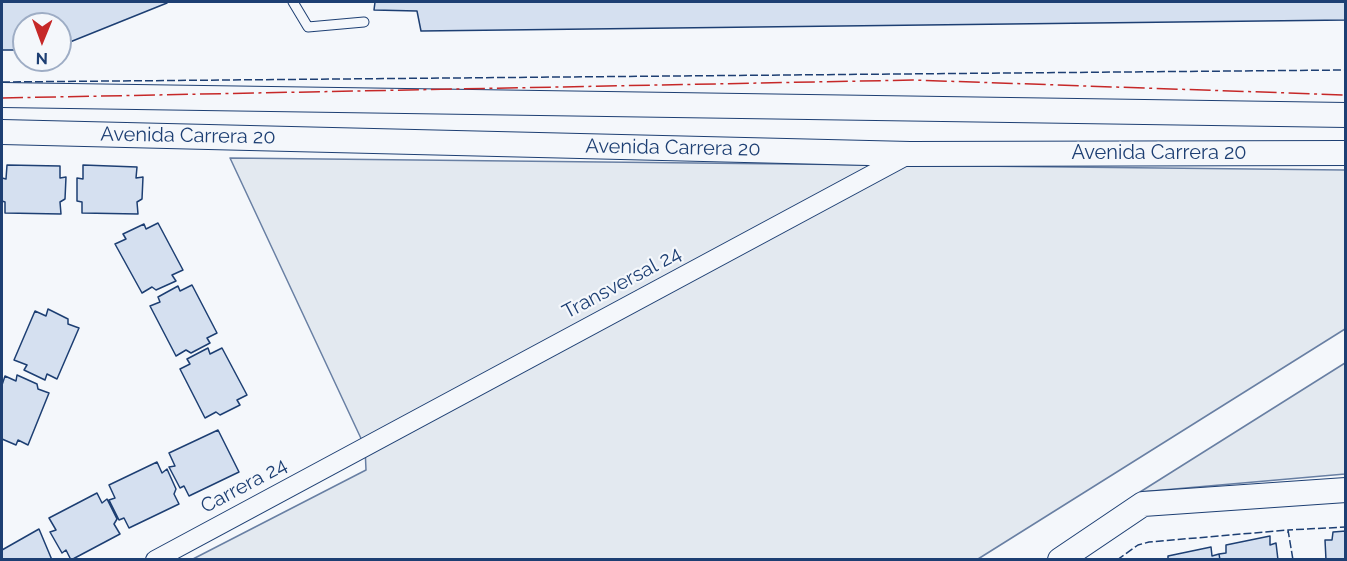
<!DOCTYPE html>
<html>
<head>
<meta charset="utf-8">
<style>
  body { margin:0 }
  #map { position:relative; width:1347px; height:561px; overflow:hidden; background:#f4f7fb; font-family:Raleway,sans-serif }
  canvas { display:block }
  .frame { position:absolute; inset:0; border:3px solid #1d3f73; pointer-events:none }
  .north { position:absolute; left:12px; top:12px; width:60px; height:60px; box-sizing:border-box; background:#f4f7fb; border:2px solid #9eadc5; border-radius:50%; rotate:181deg; font-size:16px; font-weight:700; line-height:24px; text-align:center; color:#1d3f73 }
  .north::after { content:''; display:block; margin:auto; width:21px; height:27px; background:#c62828; clip-path:polygon(50% 0,100% 100%,50% 72%,0 100%) }
</style>
</head>
<body>
<div id="map">
<canvas width="1347" height="561"></canvas>
<div class="frame"></div>
<div class="north">N</div>
</div>
<script>
const ctx = document.querySelector('canvas').getContext('2d');
ctx.lineJoin = 'round';
function fill(path, color) {
  ctx.fillStyle = color;
  ctx.fill(path, 'evenodd');
}
function trace(path, color, width, dash) {
  ctx.strokeStyle = color;
  ctx.lineWidth = width;
  ctx.lineCap = dash ? 'butt' : 'round';
  ctx.setLineDash(dash || []);
  ctx.stroke(path);
}
function label(font, color, halo, rows, align = 'center') {
  ctx.font = font + ' Raleway,sans-serif';
  ctx.lineWidth = 4.5;
  ctx.setLineDash([]);
  ctx.textBaseline = 'middle';
  ctx.strokeStyle = halo;
  ctx.fillStyle = color;
  for (const [text, x, y, turn = 0] of rows) {
    ctx.save();
    ctx.translate(x, y);
    ctx.rotate((+turn || 0) * Math.PI / 180);
    ctx.textAlign = isNaN(turn) ? turn : align;
    if (halo) ctx.strokeText(text, 0, 0);
    ctx.fillText(text, 0, 0);
    ctx.restore();
  }
}
const green = new Path2D(`
  M230,158L1345,170V329L978,559L191,560L366,470L365,447Z
  M1345,363V474L1140,492Z`);
const building = new Path2D(`
  M2,2H166L167,3L60,46V24H24V50H2Z
  M375,2H1346V20L421,31L417,11L374,10Z
  M7,165L60,166V178L66,177L65,199L60,202L61,214L5,213V202L2,201V178L6,179Z
  M83,165L137,167L136,178L143,177L142,199L137,202L138,214L82,213V202L77,201V178L83,179Z
  M158,223L183,270L172,275L176,281L156,290L152,287L142,293L115,244L126,239L123,234L144,224L146,229Z
  M192,285L217,333L207,338L210,343L191,353L186,350L176,356L150,306L160,302L158,297L178,286L180,291Z
  M48,309L68,319V324L79,328L57,379L47,374L45,380L24,370L27,365L14,360L35,311L46,316Z
  M208,348L210,354L222,348L247,395L237,400L240,405L220,415L216,412L205,418L180,369L190,364L187,359Z
  M17,375L37,384L38,389L49,393L28,445L18,440L16,445L2,439V385L5,376L16,381Z
  M218,430L239,472L189,496L184,486L180,488L169,467L175,466L169,453Z
  M157,462L162,473L167,469L176,489L174,494L179,504L129,528L124,518L119,520L109,500L115,498L109,485Z
  M97,493L102,503L107,499L117,519L114,524L120,534L71,560L66,550L62,553L50,532L56,530L49,518Z
  M39,529L52,560H2V550Z
  M1346,531V560H1326L1325,540H1332L1333,532Z
  M1270,536V545L1276,543L1278,560H1220L1219,554L1226,553V545Z
  M1211,547L1212,556L1219,554L1220,560H1168V556Z`);
const service = new Path2D(`
  M293,2L308,27L364,22`);
const minor = new Path2D(`
  M155,560L908,155`);
const tertiary = new Path2D(`
  M2,95L1346,115
  M2,132L910,154L1346,153
  M1060,560L1143,504L1346,490`);
const fence = new Path2D(`
  M2,82L1346,70
  M1288,533V530L1346,527
  M1117,560L1138,545L1149,542L1288,530L1293,560`);
const power = new Path2D(`
  M2,98L913,80L1346,95`);
const streetNames = [
  ["Avenida Carrera 20",188,136,1],
  ["Avenida Carrera 20",673,148,1],
  ["Avenida Carrera 20",1159,153],
  ["Transversal 24",622,283,-28],
  ["Carrera 24",244,486,-28]
];
fill(green, '#e3e9f0');
trace(green, '#687fa3', 1.5);
fill(building, '#d5e0f0');
trace(building, '#1d3f73', 1.5);
trace(service, '#1d3f73', 11);
trace(minor, '#1d3f73', 20);
trace(tertiary, '#1d3f73', 26);
trace(service, '#f4f7fb', 9);
trace(minor, '#f4f7fb', 18);
trace(tertiary, '#f4f7fb', 24);
trace(fence, '#1d3f73', 1.5, [8, 3]);
trace(power, '#c62828', 1.5, [21, 4.5, 3, 4.5]);
label('20px', '#1d3f73', '#f4f7fb', streetNames);
</script>
</body>
</html>
